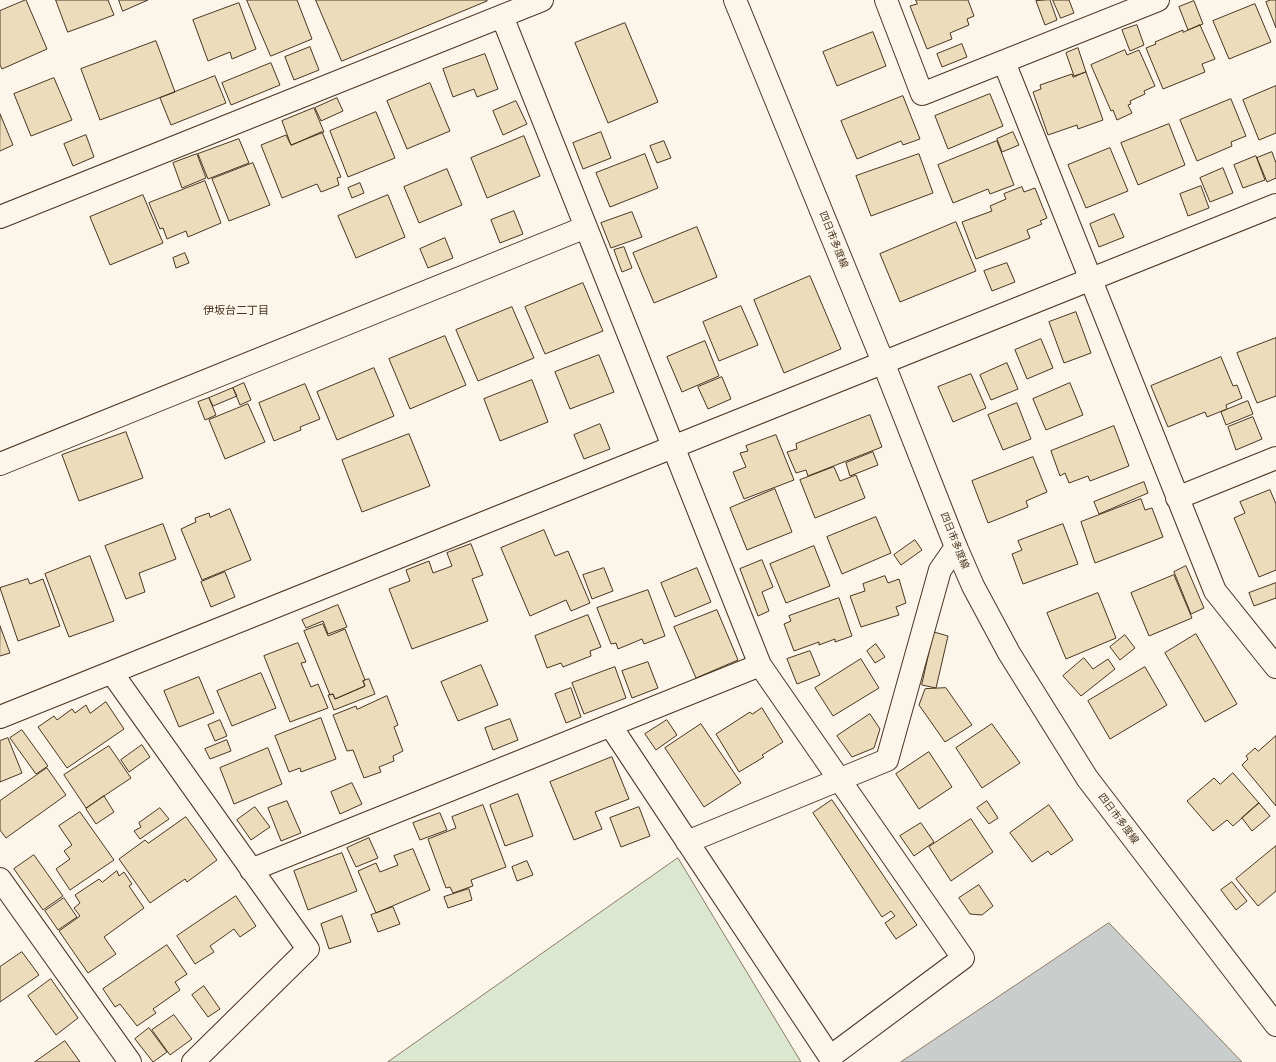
<!DOCTYPE html>
<html>
<head>
<meta charset="utf-8">
<style>
  body { margin:0 }
  canvas { display:block; background:#fbf6e9 }
</style>
</head>
<body>
<canvas width="1276" height="1062"></canvas>
<script>
const ctx = document.querySelector('canvas').getContext('2d');
ctx.lineJoin = 'round';
function fill(path, color) {
  ctx.fillStyle = color;
  ctx.fill(path, 'evenodd');
}
function trace(path, color, width, dash) {
  ctx.strokeStyle = color;
  ctx.lineWidth = width;
  ctx.lineCap = dash ? 'butt' : 'round';
  ctx.setLineDash(dash || []);
  ctx.stroke(path);
}
function label(font, color, halo, rows, align = 'center') {
  ctx.font = font + ' "Nunito Sans","Noto Sans JP",sans-serif';
  ctx.lineWidth = 3;
  ctx.setLineDash([]);
  ctx.textBaseline = 'middle';
  ctx.strokeStyle = halo;
  ctx.fillStyle = color;
  for (const [text, x, y, turn = 0] of rows) {
    ctx.save();
    ctx.translate(x, y);
    ctx.rotate((+turn || 0) * Math.PI / 180);
    ctx.textAlign = isNaN(turn) ? turn : align;
    if (halo) ctx.strokeText(text, 0, 0);
    ctx.fillText(text, 0, 0);
    ctx.restore();
  }
}
const green = new Path2D(`
  M678,858L801,1062H388Z`);
const water = new Path2D(`
  M1109,923L1242,1062H901Z`);
const building = new Path2D(`
  M26,0L47,49L2,69L0,65V11Z
  M56,0H108L114,15L68,32Z
  M119,0H148L123,11Z
  M247,0H297L312,39L271,56Z
  M316,0H487V1L342,61Z
  M916,0H968L974,16L967,19L969,25L950,33L952,39L927,49L910,6L917,4Z
  M1050,0L1057,20L1045,25L1036,1Z
  M1053,0H1069L1074,13L1061,18Z
  M1271,0H1276V28L1266,2Z
  M1194,1L1203,24L1188,30L1179,7Z
  M239,3L256,49L232,59L230,52L208,61L193,20Z
  M1255,4L1271,42L1229,59L1213,21Z
  M625,23L658,102L608,123L575,43Z
  M1137,25L1144,45L1130,51L1122,30Z
  M1200,25L1215,59L1202,64L1205,72L1163,89L1146,48L1156,44L1155,42L1183,30V32Z
  M873,32L886,66L837,86L823,52Z
  M156,41L175,92L100,120L81,69Z
  M962,44L967,57L942,67L937,54Z
  M310,47L319,70L294,80L285,57Z
  M1078,48L1086,72L1074,76L1066,53Z
  M1125,50L1127,55L1139,50L1155,86L1144,91L1145,94L1130,101L1131,104L1128,105L1132,113L1117,120L1113,110L1111,111L1091,65Z
  M485,54L498,89L477,97L474,89L453,97L443,69Z
  M271,63L280,85L231,105L222,83Z
  M1086,72L1103,120L1078,129L1077,125L1048,135L1033,92L1041,89L1040,85L1072,74L1073,77Z
  M215,76L226,103L171,125L160,98Z
  M54,78L72,120L31,136L14,94Z
  M430,83L450,131L407,149L387,101Z
  M1276,86V133L1259,140L1243,100Z
  M990,94L1003,126L948,149L935,116Z
  M903,96L920,139L903,145L901,141L857,159L841,121Z
  M337,98L343,111L321,121L315,108Z
  M1231,99L1246,136L1231,142L1232,146L1197,161L1180,120Z
  M516,101L527,124L503,135L493,111Z
  M314,108L324,132L291,145L282,121Z
  M376,112L395,158L348,177L330,131Z
  M0,114L13,145L0,151Z
  M1169,124L1185,165L1138,185L1121,143Z
  M322,132L341,177L337,178L339,185L321,192L317,184L282,198L261,145L286,135L291,145Z
  M601,132L611,158L583,169L573,143Z
  M1013,132L1019,145L1002,152L997,139Z
  M86,135L94,157L73,166L64,144Z
  M524,136L540,176L487,198L471,158Z
  M239,139L249,163L208,179L198,154Z
  M664,141L671,158L657,163L650,146Z
  M997,141L1014,185L990,194L988,189L953,203L938,165Z
  M1110,148L1128,191L1086,208L1068,165Z
  M1272,152L1276,163V178L1267,182L1257,158Z
  M197,154L206,178L182,188L173,163Z
  M645,154L658,188L610,207L596,173Z
  M919,154L933,193L871,216L856,176Z
  M1256,156L1265,180L1243,188L1234,165Z
  M253,163L270,205L229,221L212,179Z
  M1223,168L1233,193L1210,202L1200,178Z
  M447,169L462,205L419,223L404,187Z
  M205,181L221,223L188,237L186,231L167,239L163,228L160,229L149,203Z
  M360,183L364,193L352,198L348,188Z
  M1201,186L1209,208L1188,216L1180,194Z
  M1022,187L1024,192L1035,188L1047,218L1040,221L1042,224L1027,230L1030,238L976,259L962,222L992,211L990,206L1006,199L1004,194Z
  M143,195L163,243L110,265L90,217Z
  M388,195L405,237L356,258L338,216Z
  M514,211L523,234L500,243L491,220Z
  M632,212L642,237L611,248L601,223Z
  M1114,214L1124,237L1099,247L1090,224Z
  M956,222L976,271L900,302L880,254Z
  M697,227L717,277L654,303L633,253Z
  M445,238L453,258L428,268L420,249Z
  M624,247L632,268L622,272L614,250Z
  M185,253L189,263L176,268L173,258Z
  M1007,263L1015,282L992,291L984,271Z
  M810,276L841,349L784,373L754,300Z
  M583,283L603,331L545,354L525,307Z
  M741,306L758,345L719,361L703,322Z
  M512,307L534,358L478,381L456,330Z
  M1076,312L1091,353L1064,363L1049,322Z
  M445,336L466,385L410,409L389,359Z
  M1276,338V396L1257,403L1237,353Z
  M1041,339L1053,368L1027,379L1015,350Z
  M705,341L719,376L682,392L667,357Z
  M599,355L614,392L570,409L555,372Z
  M1221,357L1233,386L1237,385L1242,398L1226,405L1227,409L1207,417L1205,412L1168,427L1151,386Z
  M1007,363L1018,389L991,400L980,375Z
  M374,368L394,416L337,440L317,392Z
  M971,374L986,408L953,422L938,387Z
  M722,377L731,399L708,409L698,387Z
  M532,380L548,422L500,441L484,399Z
  M244,383L251,400L240,405L233,388Z
  M1070,383L1083,415L1046,430L1033,399Z
  M305,384L320,419L300,427L301,430L274,441L259,403Z
  M233,388L237,396L213,406L209,398Z
  M209,398L216,415L205,420L198,402Z
  M1248,401L1253,414L1226,425L1221,412Z
  M1017,403L1031,439L1003,450L988,415Z
  M248,404L265,442L225,459L209,420Z
  M870,415L882,447L808,476L806,470L796,473L787,452L797,449L796,444Z
  M1253,417L1262,439L1236,450L1228,427Z
  M600,424L610,449L584,459L574,435Z
  M1114,426L1129,466L1090,481L1088,476L1069,483L1065,473L1060,476L1051,451Z
  M126,432L143,478L79,501L62,455Z
  M409,434L430,486L362,512L342,460Z
  M776,435L794,480L744,499L733,472L746,467L740,453L748,451L746,446Z
  M873,452L878,465L850,476L846,463Z
  M1033,457L1047,492L1026,501L1028,507L988,523L972,481Z
  M834,467L840,481L856,475L865,498L815,518L800,480Z
  M1144,482L1148,493L1099,514L1094,502Z
  M775,489L792,532L747,550L730,508Z
  M1270,490L1276,504V570L1259,577L1234,518L1245,513L1240,502Z
  M1141,499L1145,510L1152,508L1163,537L1095,563L1081,522Z
  M230,509L251,560L202,580L181,529L196,522L195,518L209,513L210,517Z
  M876,517L891,553L842,574L827,537Z
  M163,524L176,559L139,573L145,592L126,599L105,546Z
  M1063,524L1078,564L1023,584L1012,554L1022,550L1018,541Z
  M544,530L555,556L568,551L590,603L571,611L566,600L530,616L501,548Z
  M915,540L922,550L901,565L894,555Z
  M471,544L483,575L472,579L488,621L412,649L389,589L410,581L406,570L429,561L433,573L452,566L447,553Z
  M814,546L830,586L786,603L770,564Z
  M90,556L114,621L69,637L45,574Z
  M762,560L773,587L762,592L769,611L758,616L740,569Z
  M1186,566L1204,608L1191,614L1174,572Z
  M604,568L613,591L592,599L583,575Z
  M697,568L711,602L675,617L661,583Z
  M225,572L235,597L211,607L201,582Z
  M1174,575L1192,618L1149,636L1131,593Z
  M885,576L888,583L899,579L906,603L896,607L899,615L861,627L850,596L865,591L863,584Z
  M28,579L30,584L43,579L60,626L18,641L0,588Z
  M1276,583V598L1254,606L1249,593Z
  M648,590L665,636L644,644L642,639L618,649L616,643L611,644L597,608Z
  M1098,593L1116,638L1066,659L1047,613Z
  M839,598L852,636L835,642V639L819,645V642L794,651L784,624L791,621L789,616Z
  M338,605L347,627L328,634L323,621L306,628L302,620Z
  M717,610L738,660L696,678L674,627Z
  M588,615L601,647L590,651L591,656L563,667L561,663L547,668L535,636Z
  M323,624L328,636L345,629L365,680L363,681L365,686L335,699L333,694L330,695L304,631Z
  M0,626L10,653L0,656Z
  M934,632L948,636L936,688L922,685Z
  M1196,634L1237,704L1205,722L1165,653Z
  M1125,635L1135,648L1120,660L1110,647Z
  M298,643L306,662L301,663L311,687L318,684L328,708L290,722L264,656Z
  M876,644L885,657L875,663L867,651Z
  M810,651L820,675L797,684L787,659Z
  M1084,658L1093,669L1108,659L1115,669L1081,696L1063,676Z
  M861,659L879,688L833,716L815,688Z
  M648,662L658,688L632,698L622,671Z
  M481,665L498,705L458,721L441,682Z
  M615,667L626,698L584,714L572,683Z
  M1145,667L1167,705L1110,739L1088,701Z
  M261,673L276,708L232,726L217,691Z
  M199,677L214,713L179,727L164,691Z
  M369,679L375,694L334,710L328,695L333,694L335,699L365,686L363,681Z
  M571,688L581,717L566,723L555,694Z
  M946,688L972,725L945,742L919,705L925,689Z
  M387,696L398,725L394,727L403,751L393,756L394,761L379,767L381,772L364,778L353,750L347,751L333,715L356,706L357,709Z
  M106,702L124,729L67,768L38,727L54,716L57,720L72,709L75,713L86,705L90,713Z
  M762,708L783,742L762,755L764,757L739,772L716,734L750,712L752,714Z
  M870,714L880,729L874,748L852,757L837,736Z
  M321,718L336,759L301,772L300,768L289,772L275,736Z
  M510,719L518,740L493,750L485,728Z
  M220,720L227,736L215,741L208,725Z
  M667,720L677,735L656,750L645,734Z
  M701,724L741,783L704,807L665,748Z
  M992,724L1020,763L982,788L956,748Z
  M22,730L48,766L36,774L10,738Z
  M1276,736V806L1242,765L1248,759L1246,756L1255,748L1258,751Z
  M8,738L22,773L0,782V741Z
  M227,740L231,751L210,759L205,749Z
  M142,745L150,757L129,772L121,760Z
  M109,746L131,778L86,808L64,775Z
  M268,748L282,784L234,804L220,768Z
  M929,752L952,787L919,809L896,774Z
  M612,757L629,799L595,812L602,829L574,840L550,782Z
  M47,768L66,795L6,838L0,830V801Z
  M1233,773L1259,803L1233,826L1227,820L1213,831L1187,801L1214,778L1220,784Z
  M352,783L362,804L340,814L331,792Z
  M518,794L533,836L505,846L490,805Z
  M104,796L114,812L96,824L86,809Z
  M832,800L917,925L896,939L885,923L895,916L891,911L882,917L813,813Z
  M287,801L301,833L281,841L268,808Z
  M987,801L998,818L989,824L977,808Z
  M1259,803L1270,816L1252,831L1242,818Z
  M483,805L506,867L471,880L473,886L453,893L450,887L446,888L428,839L456,828L452,817Z
  M1049,805L1073,840L1051,855L1048,851L1032,862L1010,833Z
  M255,807L270,827L251,840L237,820Z
  M639,807L650,836L621,847L610,818Z
  M160,808L169,819L140,839L134,831L141,827L139,823Z
  M80,812L114,860L70,890L56,869L70,859L64,851L72,845L59,826Z
  M440,813L447,830L420,840L413,823Z
  M186,817L217,860L187,882L185,879L150,903L119,859L145,840L148,843Z
  M971,819L993,852L951,881L929,847Z
  M921,823L934,842L914,856L900,836Z
  M369,838L378,858L356,867L347,848Z
  M1276,846V891L1258,906L1236,879Z
  M413,849L430,890L376,913L358,871L376,863L380,872L398,865L394,856Z
  M342,853L357,891L308,910L294,871Z
  M34,855L63,896L43,910L14,869Z
  M527,861L533,875L517,881L512,867Z
  M117,871L119,876L124,872L132,884L129,886L144,908L104,937L116,954L88,973L59,931L80,916L74,908L80,903L75,895L99,879L102,882Z
  M1232,882L1247,901L1236,910L1221,890Z
  M979,885L993,906L982,915L970,914L959,898Z
  M469,889L472,900L448,908L444,897Z
  M236,896L256,926L240,937L234,929L210,946L214,952L195,964L177,936Z
  M64,898L77,917L58,930L45,911Z
  M393,907L400,924L378,932L371,915Z
  M342,916L351,942L329,949L321,924Z
  M167,945L187,974L175,982L180,990L153,1009L156,1013L137,1026L120,1004L115,1007L103,989Z
  M22,952L39,975L0,1002V967Z
  M51,979L78,1018L56,1035L28,996Z
  M204,986L220,1009L208,1017L192,995Z
  M174,1015L192,1039L170,1055L152,1030Z
  M149,1028L167,1052L153,1062L135,1039Z
  M65,1041L80,1062H35Z`);
const street = new Path2D(`
  M886,0L922,94L1158,0
  M502,16L760,665L963,958L830,1057L610,725
  M1004,62L1215,591L1276,667
  M0,217L542,0
  M0,464L586,227
  M1177,498L1276,458
  M112,673L308,949L193,1062
  M0,717L1276,205
  M687,842L887,760L940,570L956,547
  M251,870L760,665
  M0,879L130,1062`);
const primary = new Path2D(`
  M735,0L883,362L956,547L973,586L1009,653L1087,778L1276,1025`);
const streetNames = [
  ["四日市多度線",833,240,68],
  ["四日市多度線",954,541,68],
  ["四日市多度線",1118,819,53]
];
const neighbourhoodNames = [
  ["伊坂台二丁目",236,311]
];
fill(green, '#dce7d0');
trace(green, '#887966', 1);
fill(water, '#c9cecd');
trace(water, '#887966', 1);
fill(building, '#ecdcbc');
trace(building, '#4a3520', 1);
trace(street, '#4a3520', 24);
trace(primary, '#4a3520', 24);
trace(street, '#fbf6e9', 22);
trace(primary, '#fbf6e9', 22);
label('10px', '#4a3520', '#fbf6e9', streetNames);
label('11px', '#4a3520', '#fbf6e9', neighbourhoodNames);
</script>
</body>
</html>
